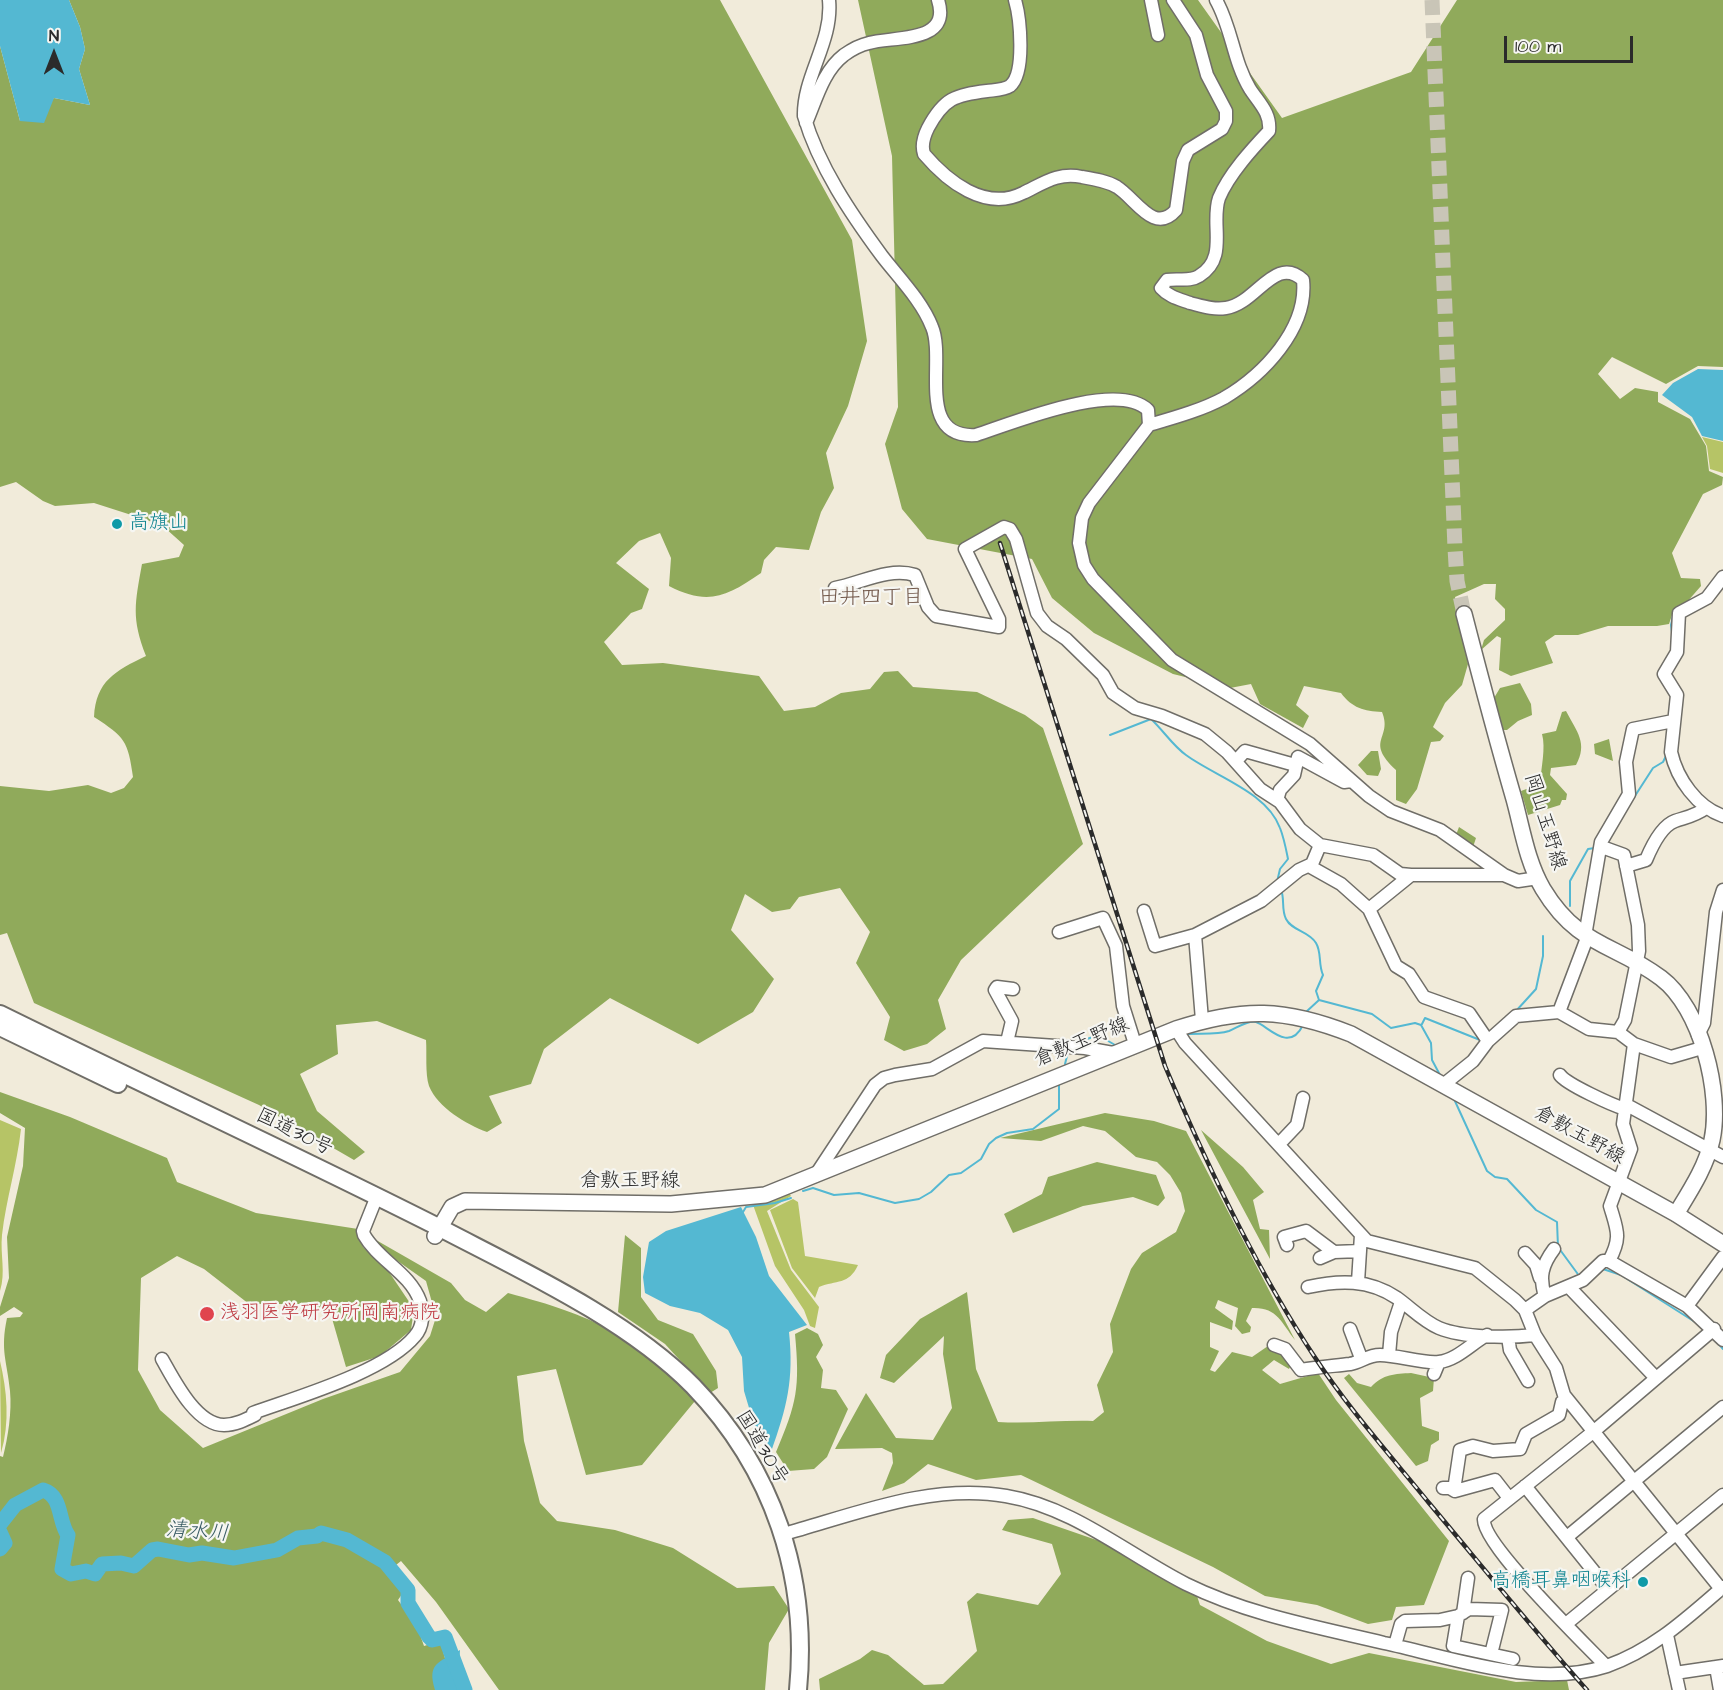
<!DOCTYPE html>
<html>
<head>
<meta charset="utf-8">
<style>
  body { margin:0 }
  #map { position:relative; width:1723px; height:1690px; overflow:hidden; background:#f1ebda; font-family:"Architects Daughter",sans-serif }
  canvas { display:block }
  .north { position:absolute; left:24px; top:24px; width:60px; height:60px; -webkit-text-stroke:4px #f6f6f2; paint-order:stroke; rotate:0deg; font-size:16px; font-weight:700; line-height:24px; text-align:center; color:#2b2b2b }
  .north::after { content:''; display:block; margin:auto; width:21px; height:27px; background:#2b2b2b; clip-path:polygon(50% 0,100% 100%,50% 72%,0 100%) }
  .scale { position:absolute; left:1504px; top:36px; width:129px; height:27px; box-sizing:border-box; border:3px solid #2b2b2b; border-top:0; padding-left:8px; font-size:18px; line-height:21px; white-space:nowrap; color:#2b2b2b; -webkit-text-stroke:4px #f6f6f2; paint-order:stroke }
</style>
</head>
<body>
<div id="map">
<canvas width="1723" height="1690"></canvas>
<div class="north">N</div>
<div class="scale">100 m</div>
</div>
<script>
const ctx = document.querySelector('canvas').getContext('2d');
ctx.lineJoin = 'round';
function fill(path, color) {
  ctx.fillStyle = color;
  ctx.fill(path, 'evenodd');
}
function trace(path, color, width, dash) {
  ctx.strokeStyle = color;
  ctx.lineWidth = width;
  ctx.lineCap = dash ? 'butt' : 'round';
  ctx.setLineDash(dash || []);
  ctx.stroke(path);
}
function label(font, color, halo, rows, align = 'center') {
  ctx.font = font + ' "Architects Daughter","Klee One",sans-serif';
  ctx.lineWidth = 4.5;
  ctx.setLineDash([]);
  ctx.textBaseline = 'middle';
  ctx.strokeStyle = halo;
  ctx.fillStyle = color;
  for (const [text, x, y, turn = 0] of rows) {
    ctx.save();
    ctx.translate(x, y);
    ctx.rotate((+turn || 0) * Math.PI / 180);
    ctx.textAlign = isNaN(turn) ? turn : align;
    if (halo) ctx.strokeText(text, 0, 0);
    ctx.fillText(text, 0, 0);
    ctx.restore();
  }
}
const green = new Path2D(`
  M1702,437L1723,442V473L1710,469L1707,446Z
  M0,1120L21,1129C17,1165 6,1200 2,1235C0,1255 6,1272 0,1291Z
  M789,1193L791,1196L767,1211L791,1270L819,1307L815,1328L810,1326L804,1310L775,1266L752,1202Z
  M793,1199L798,1202L805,1256L858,1265C849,1285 836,1280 819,1287L815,1298L792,1268L770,1210Z
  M0,1361C7,1391 10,1422 1,1453Z`);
const forest = new Path2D(`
  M69,0H720L852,240L867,341L848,406L826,453L834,488L821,512L809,550L776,547L764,560L761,573C726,597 708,606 669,586L671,558L660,533L639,541L616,563L649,589L642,609L631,613L604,642L622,665L663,663L759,676L784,711L815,707L841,693L870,689L884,672L898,671L913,687L977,692L1025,715L1043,728L1083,844L961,960L938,1000L946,1029L927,1044L904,1051L884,1040L890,1017L856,963L870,932L840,888L799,897L790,909L772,912L745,894L731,930L774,979L753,1012L698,1044L610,998L544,1049L531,1084L489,1096L502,1123L487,1132C466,1124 438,1108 429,1086C425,1074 427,1053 426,1040L377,1021L336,1025L338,1054L300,1074L317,1111L365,1152L354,1160L259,1105L34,1003L7,933L0,935V786L49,791L88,785L111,793L124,788L133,777C128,741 125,737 94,717C96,681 115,671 146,656C131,618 135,603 142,564L179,557L184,545L164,527L147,520L94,503L55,506L43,501L16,482L0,487V46L20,121L54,98L90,105L79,69L85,49L80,27Z
  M858,0H1198L1282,118L1411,72L1457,0H1723V367L1698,366L1666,384L1612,357L1598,374L1620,399L1635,388L1658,392V402L1690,419L1706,446L1709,471L1723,477L1722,485L1703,494L1672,553L1681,578L1700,579L1701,586L1687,602L1674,609L1669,624L1657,626H1608L1578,635H1555L1545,642L1553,663L1511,676L1499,670L1501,638L1497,636L1481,650L1484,640L1505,620V609L1495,599L1496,584H1484L1455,597L1468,664L1462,685L1445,703L1433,727L1444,736L1440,741L1431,742L1417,789L1406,804L1396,800V770C1364,740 1393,739 1382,712C1364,711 1352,708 1341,693L1304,686L1296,705L1309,716L1303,728L1260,704L1251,684L1230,688L1173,674L1094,633L1052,598L1032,559L927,539L902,509L885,444L898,407L892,156Z
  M1520,683L1531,704L1532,715L1518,721L1507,730H1503L1494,698L1500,688Z
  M1566,711C1577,732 1588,743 1576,765L1551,768L1550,775L1567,794L1566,800H1562L1560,805L1528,815L1521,791L1540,784C1541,768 1546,748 1542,734L1556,731L1562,712Z
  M1609,739L1613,761L1595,754L1594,744Z
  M1371,751H1378L1381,769L1378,776L1367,775L1358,765Z
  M1459,827L1476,838L1473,847L1456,835Z
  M0,1092L70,1117L167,1158L177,1182L256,1213L358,1229L363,1247L389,1272L414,1309L411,1330L380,1356L346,1367L331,1315L300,1304H249L204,1269L177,1256L141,1278L138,1370L160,1410L203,1448L323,1399L400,1372L430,1336L436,1317L426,1281L382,1250L376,1240L451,1283L465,1300L486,1312L508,1293C594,1316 634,1334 695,1401L642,1465L586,1475L556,1369L517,1376L524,1441L540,1503L557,1521L615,1530L673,1548L737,1588L774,1586L789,1609L769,1643L765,1690H499L436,1602L401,1561L391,1569L395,1580L404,1591L398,1600L417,1626L424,1646L440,1641L447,1665L435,1690H0V1456L3,1457C8,1437 12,1412 10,1391C7,1360 0,1351 7,1318L20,1317L23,1313L14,1307L0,1316V1307L9,1278L7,1237L23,1166L25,1128L0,1113Z
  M1105,1113L1154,1121L1186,1131L1295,1340C1281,1322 1277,1307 1252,1308L1246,1321L1251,1327L1250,1332L1242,1334L1235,1326L1238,1308L1218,1300L1215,1308L1233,1321L1232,1330L1210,1322V1347L1219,1351L1210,1370L1215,1372L1232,1352L1252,1357L1268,1346L1282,1351L1291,1365L1289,1369L1274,1360L1262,1370L1280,1384L1318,1373L1336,1400L1449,1541L1424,1605L1396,1607L1392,1620L1368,1624L1317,1605L1265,1596L1213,1567L1021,1475L976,1480L928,1464L904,1483L882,1491L893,1463L892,1453L882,1448L835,1449L866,1393L896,1438L933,1440L952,1408L943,1354L944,1336L894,1383L880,1378L886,1355L920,1319L967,1292L976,1369L998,1422C1030,1424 1061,1420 1093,1421L1104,1412L1097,1385L1113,1352L1110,1324L1131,1269L1142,1253L1176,1232L1185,1211L1181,1193L1170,1175L1157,1162L1136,1157L1105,1131L1083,1126L1041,1141L1000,1138Z
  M1201,1130L1243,1167L1264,1192L1253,1200L1260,1229L1269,1230L1270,1259Z
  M1097,1162L1156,1175L1165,1198L1158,1206L1133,1197L1083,1206L1013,1233L1004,1214L1042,1194L1048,1177Z
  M625,1235L641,1248V1297L658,1320L693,1334L716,1371L718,1388L710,1393L665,1344L618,1312Z
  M807,1328L818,1334L823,1345L816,1357L823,1370L821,1388L836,1390L848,1409L827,1457L814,1469L788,1471L776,1452C797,1403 800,1388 795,1334Z
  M1411,1373L1434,1378L1433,1391L1420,1398L1422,1426L1439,1432V1440L1431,1445L1428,1461L1416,1466L1344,1378L1349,1374L1357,1383L1371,1387C1383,1374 1395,1374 1411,1373Z
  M1033,1518L1108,1544L1197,1596L1200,1605L1267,1641L1331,1664L1369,1653L1516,1682L1567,1680L1569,1690H820L819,1679L860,1659L872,1650L888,1655L924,1685L943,1684L977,1651L967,1602L977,1593L1038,1605L1061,1574L1052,1544L1002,1530L1008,1520Z`);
const water = new Path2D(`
  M0,0H69L80,27L85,49L79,69L90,105L54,98L44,123L20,121L0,46Z
  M1698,369L1723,370V441L1702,436L1692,417L1662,395L1673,383Z
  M741,1207L756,1237L769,1276L807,1325L789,1332C794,1380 787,1407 771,1452L755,1428L744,1391L742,1357L728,1330L700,1313L670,1306L645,1293L643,1277L649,1242L666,1231Z
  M460,1650L459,1666L471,1690H435C427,1663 438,1663 460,1650Z`);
const stream = new Path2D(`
  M1672,632L1671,625L1674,612
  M1110,735L1151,719C1163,730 1173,746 1186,755C1216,777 1267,792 1280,828C1284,838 1286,849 1288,859L1280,869L1277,882
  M1633,799L1653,768L1663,762L1667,754
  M1281,890C1285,899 1281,909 1286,919C1292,931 1309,931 1316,943C1322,953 1318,964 1323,975L1316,991L1319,1000L1372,1014L1391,1028L1415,1023L1421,1025L1431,1043L1432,1060L1440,1075
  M1570,906V881L1588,849L1595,848
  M1516,1011L1536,989L1543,956V936
  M1306,1012L1319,1000
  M1422,1024L1425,1018L1480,1040
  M1187,1034C1200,1033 1217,1035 1229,1031C1237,1028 1247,1020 1256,1022C1267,1025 1289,1054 1303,1025
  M1079,1042L1098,1035L1115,1045
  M1065,1064L1068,1052
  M1454,1099L1487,1171L1495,1177L1507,1179L1536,1210L1557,1222L1558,1247L1580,1277
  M803,1191L813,1188L834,1195L859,1193L895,1203L919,1199L931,1192L949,1175L961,1173L981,1159L989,1144L996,1138L1007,1133L1033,1129L1059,1109V1084
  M743,1212L746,1207L775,1203L791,1198
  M1603,1269L1621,1275L1695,1322
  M1718,1343L1723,1349`);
const river = new Path2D(`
  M0,1524L15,1505L43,1490C63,1496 58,1522 68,1535L62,1569L71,1574L86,1571L95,1574L102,1564L121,1563L134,1566L152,1550L158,1549L189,1555L202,1553L234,1558L277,1550L298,1538L317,1536L321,1533L347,1540L385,1562L408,1590V1603L429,1637L432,1640L445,1637L465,1690
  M0,1532L5,1543L0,1549`);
const majorTunnel = new Path2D(`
  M1432,0L1455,548L1457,581L1464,614`);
const minor = new Path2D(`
  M829,0C833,42 803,76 804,116C819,167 851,214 882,256C899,278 922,301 932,327C946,360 915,439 976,435C1013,423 1117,380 1148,410L1149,425L1089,503L1082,518L1079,543L1084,565L1093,579L1172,660L1310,744L1369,796L1391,811L1440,830L1504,875L1518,881L1538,878
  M1015,0C1020,17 1026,73 1010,86C1004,90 994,90 987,91C955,95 944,98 928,128C924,136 921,145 924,154C947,181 985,212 1023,193C1044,183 1058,172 1082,177C1094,179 1107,181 1117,187C1136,199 1154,235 1176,210L1183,161L1188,150L1222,129L1226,121V111L1207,75L1196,35L1173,0
  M1151,0L1158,35
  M806,123C816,100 823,71 844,55C851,50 860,45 869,43C893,36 952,44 938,0
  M1149,425C1173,418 1202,410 1224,398C1263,375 1308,329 1303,280C1275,254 1256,304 1226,308C1213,310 1202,306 1190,303C1179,299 1169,297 1161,288L1167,280C1178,278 1190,282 1199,276C1229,258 1210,224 1219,198C1229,174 1252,149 1269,131C1271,113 1259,103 1250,89C1233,61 1232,28 1216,0
  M1723,577L1707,598L1679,613L1677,652L1664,674L1677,695L1671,752C1677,779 1697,807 1723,816
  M835,588C861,583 889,567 915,575L928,607L936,616L999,627V619L965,549L1004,527L1010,529L1016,539L1037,613L1047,626L1066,639L1103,675L1113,693L1135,708L1162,716L1205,734L1227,752L1260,789L1280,802L1300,829L1320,845L1373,855L1400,874L1411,875H1504
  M1236,761L1245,751L1295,765
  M1277,800L1280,790L1294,775L1298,757L1344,782L1351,781
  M1602,847L1624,855L1638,925L1639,951L1625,1020L1618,1032
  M1309,866L1341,884L1369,909L1396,966L1409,974L1424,997L1469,1013L1488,1041
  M1626,866L1646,860C1651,848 1661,826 1675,821C1687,817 1695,816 1706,808
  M1369,909L1411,875
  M1144,911L1155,946L1195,935
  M1059,932L1103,918L1116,946L1123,1006L1135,1044
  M1585,936L1601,842L1629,794L1626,762L1633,729L1673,721
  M1559,1012L1587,938
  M1202,1020L1195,935L1261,901L1299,870L1312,864L1320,845
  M1176,1029L1185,1043L1367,1241L1475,1268L1515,1300L1525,1310L1535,1335L1556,1368L1564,1395L1721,1589
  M1698,1035L1704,1023L1716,912L1723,890
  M1007,1042L1012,1021L995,990L997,987L1013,989
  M1560,1075C1566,1084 1612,1105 1625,1109
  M1443,1085L1473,1061L1488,1041L1516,1016L1559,1012L1589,1029L1618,1032L1634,1044L1671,1057L1702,1048
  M1625,1104L1723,1157
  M1279,1144L1297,1125L1303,1098
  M815,1176L875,1085L884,1078L895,1075L932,1069L983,1041L1085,1048L1113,1053
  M1287,1245L1284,1237L1306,1231L1334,1252
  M1525,1253L1536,1265L1540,1278
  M1320,1258L1334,1252L1360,1251
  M1609,1261L1687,1306L1723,1340
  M1358,1282L1361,1235
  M1308,1287C1339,1280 1369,1279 1397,1298C1411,1308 1423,1321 1439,1328C1463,1338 1509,1338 1535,1335
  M1569,1287L1656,1378
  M1545,1296C1539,1277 1542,1265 1554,1249
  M1687,1306L1723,1257
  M1525,1310L1545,1296L1583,1280L1603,1261H1609C1622,1237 1617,1230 1610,1206L1631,1149L1623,1124L1634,1044
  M1350,1329L1361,1358
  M1508,1337L1510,1350L1528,1381
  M1274,1345L1285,1349L1301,1370C1317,1367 1333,1366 1350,1364C1361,1362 1368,1355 1380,1355C1398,1355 1423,1364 1439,1362C1457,1360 1472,1343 1487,1335
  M1389,1355L1391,1332L1401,1302
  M162,1359C174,1380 196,1425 224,1425C235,1425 245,1420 255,1415L253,1413C297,1397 385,1372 415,1336C423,1327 424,1313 420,1301C410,1273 378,1260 364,1235L363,1231L377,1196
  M1434,1374L1439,1362
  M1525,1486L1608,1589
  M1443,1488H1450L1455,1491L1495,1480L1509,1498
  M1454,1490L1460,1450L1473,1446L1493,1451L1520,1449L1526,1434L1559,1415L1562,1402L1567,1399
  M784,1534C856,1514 931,1483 1006,1496C1073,1507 1127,1554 1186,1584C1249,1615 1317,1627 1384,1643C1454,1658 1536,1689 1607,1666C1653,1650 1687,1618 1723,1587
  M1567,1537L1723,1407
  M1463,1613L1468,1578
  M1458,1616L1453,1646L1513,1659
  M1566,1624L1723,1495
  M1667,1635L1679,1690
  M1395,1645L1401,1624L1405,1621L1440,1620L1458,1616L1469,1609L1502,1610L1491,1654
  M1606,1666C1585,1644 1481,1543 1484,1519L1593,1432L1714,1329
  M1716,1667L1720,1690
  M1675,1673L1723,1666`);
const major = new Path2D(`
  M1464,614C1480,676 1496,737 1514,799C1522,828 1527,862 1543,889C1578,947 1614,943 1661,978C1701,1008 1722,1093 1712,1140C1706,1167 1690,1191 1676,1214
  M435,1236L452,1207L465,1201L671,1204L765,1195L1176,1029C1243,1007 1285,1008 1351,1034L1676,1214L1723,1244`);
const highway = new Path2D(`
  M0,1014C148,1087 298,1156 446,1231C527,1273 629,1321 693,1386C773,1469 809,1576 798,1690
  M0,1027L118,1084`);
const rail = new Path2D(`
  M1000,543L1165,1066C1205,1161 1257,1270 1314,1356C1348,1408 1390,1455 1429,1503C1481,1565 1533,1629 1587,1690`);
const markers = [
  [117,524,6,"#0f9aa8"],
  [207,1314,8,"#e0444e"],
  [1643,1582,6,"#0f9aa8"]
];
const cultureNames = [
  ["高旗山",129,524],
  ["高橋耳鼻咽喉科",1631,1582,"right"]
];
const streetNames = [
  ["岡山玉野線",1544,822,73],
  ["倉敷玉野線",1082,1043,-22],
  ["国道30号",294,1133,26],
  ["倉敷玉野線",1579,1136,29],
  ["倉敷玉野線",630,1182],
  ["国道30号",761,1448,59]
];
const healthNames = [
  ["浅羽医学研究所岡南病院",220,1314]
];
const neighbourhoodNames = [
  ["田井四丁目",871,599]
];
const waterNames = [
  ["清水川",197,1533,4]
];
fill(green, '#b6c466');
fill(forest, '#90aa5b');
fill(water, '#54b8d2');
trace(stream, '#54b8d2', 2);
trace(river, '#54b8d2', 15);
trace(majorTunnel, '#c9c5b7', 15, [15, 8]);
trace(minor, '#706e68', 15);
trace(major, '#706e68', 18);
trace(highway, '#706e68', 20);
trace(minor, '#fff', 12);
trace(major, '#fff', 15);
trace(highway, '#fff', 16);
trace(rail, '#2b2b2b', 4.5);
trace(rail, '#f6f6f2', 2, [7]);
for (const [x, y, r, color] of markers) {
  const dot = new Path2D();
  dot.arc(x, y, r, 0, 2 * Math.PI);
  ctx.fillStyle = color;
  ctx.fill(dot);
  trace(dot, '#f6f6f2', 2);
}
label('20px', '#0d838f', '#f6f6f2', cultureNames, 'left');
label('20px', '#2b2b2b', '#f6f6f2', streetNames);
label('20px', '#be3a42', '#f6f6f2', healthNames, 'left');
label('21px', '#705648', '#f6f6f2', neighbourhoodNames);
label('italic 21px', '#395c65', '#f6f6f2', waterNames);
</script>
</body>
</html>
